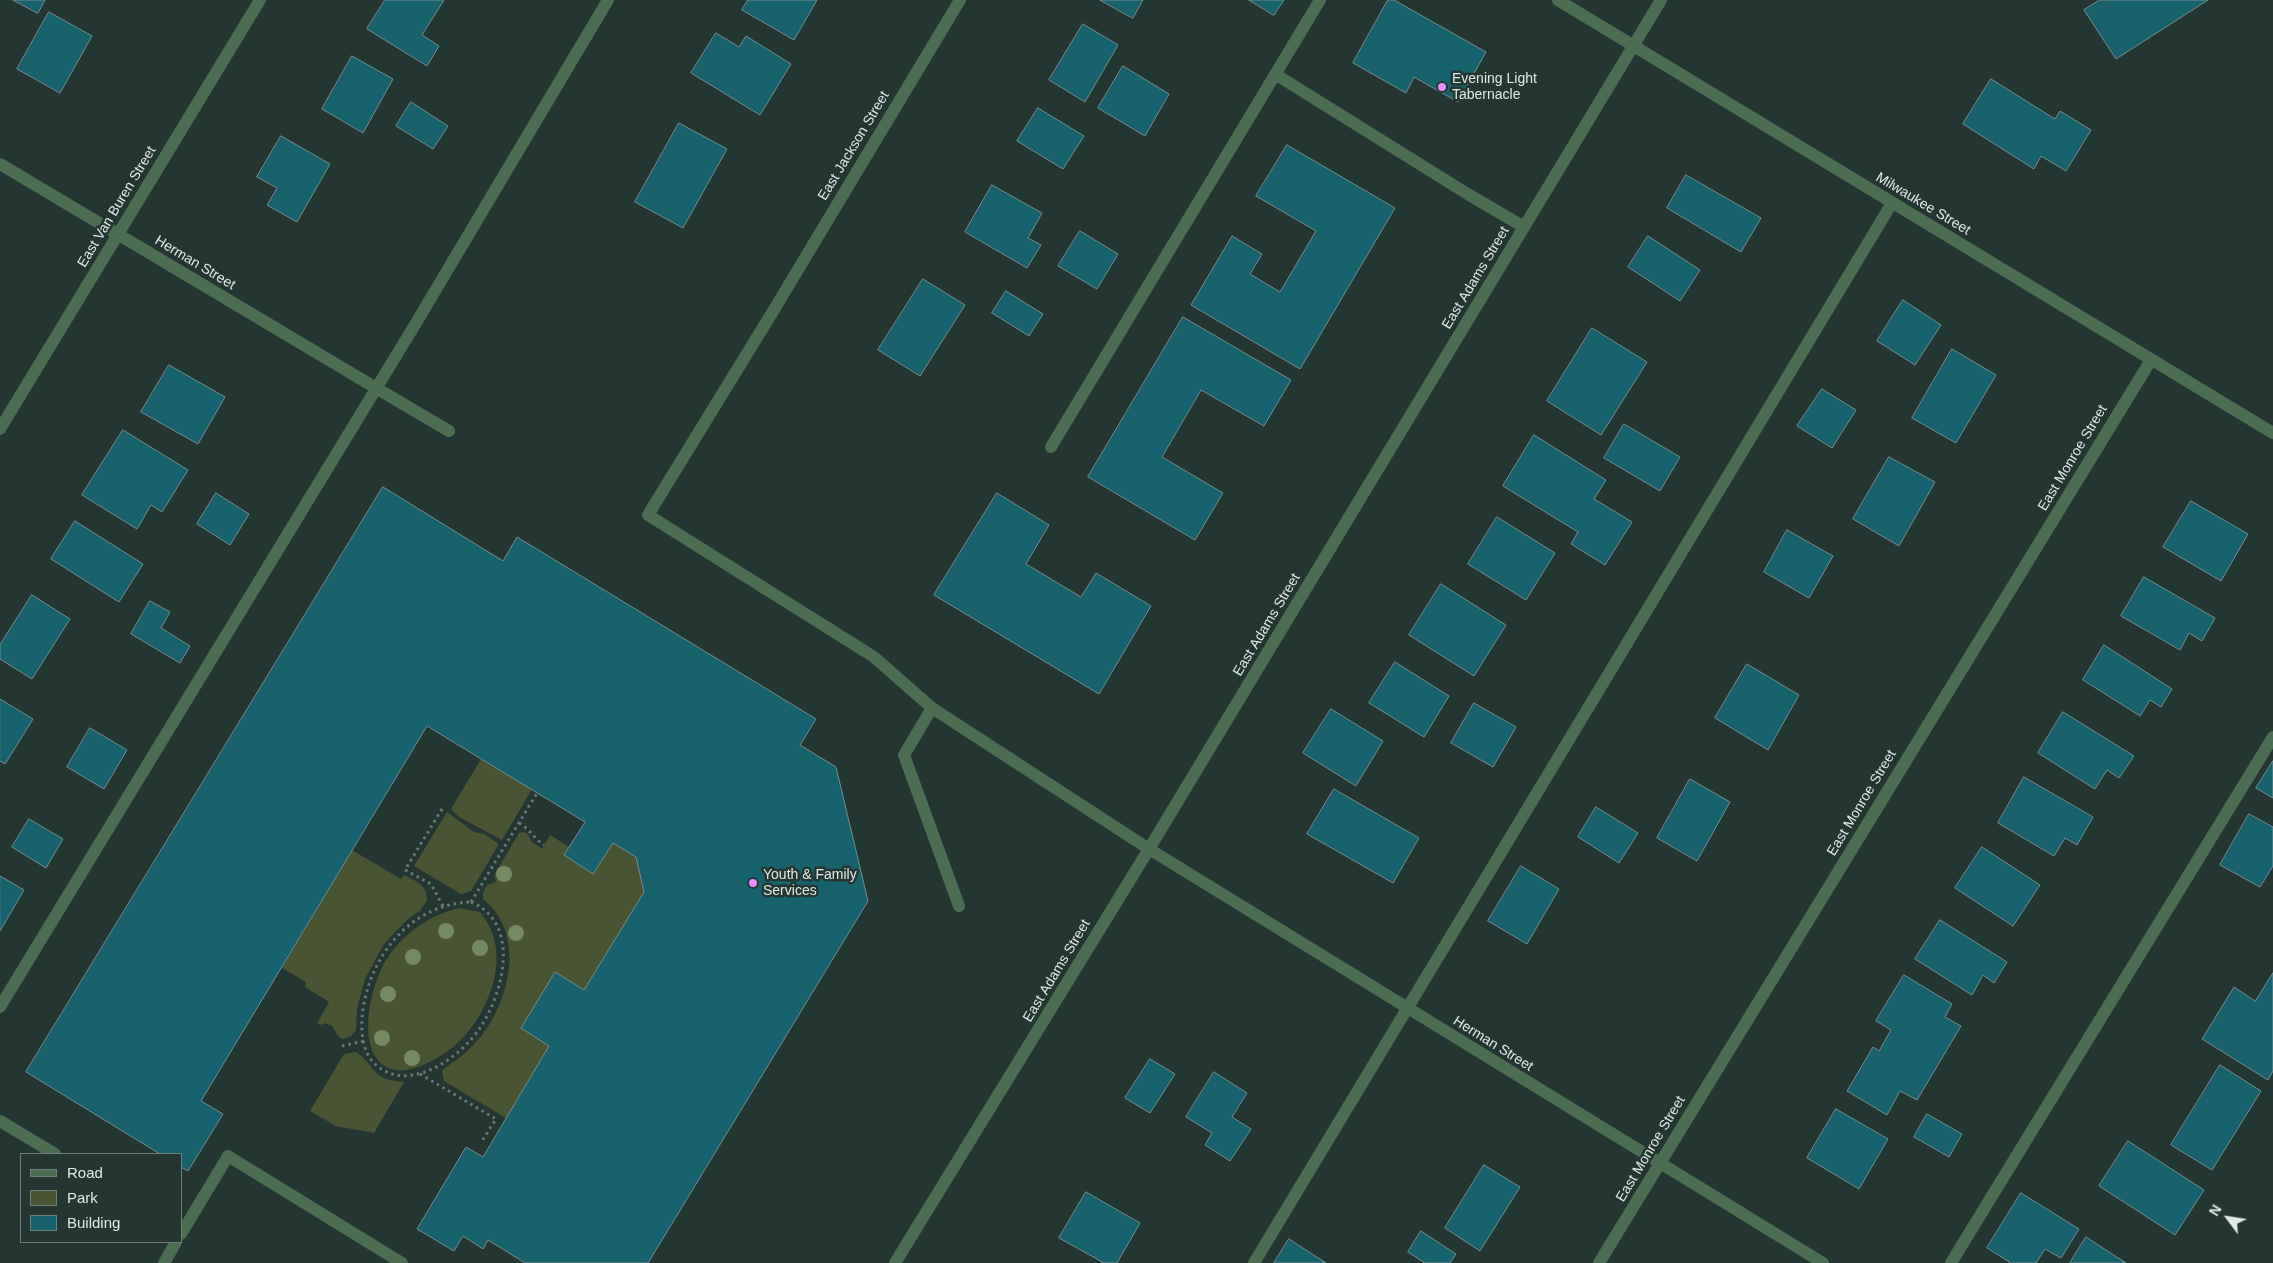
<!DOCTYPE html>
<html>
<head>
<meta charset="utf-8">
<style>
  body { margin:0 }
  #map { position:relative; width:2273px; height:1263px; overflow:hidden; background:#243632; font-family:Arial,sans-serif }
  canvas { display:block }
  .legend { position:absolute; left:20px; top:1153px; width:162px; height:90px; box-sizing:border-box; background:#243632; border:1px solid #6f7e7a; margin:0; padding:6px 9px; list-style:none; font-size:15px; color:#dfeae7 }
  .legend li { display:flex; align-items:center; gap:10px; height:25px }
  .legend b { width:25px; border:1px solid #6f7e7a }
  .north { position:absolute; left:2203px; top:1193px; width:50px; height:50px; -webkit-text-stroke:4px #243632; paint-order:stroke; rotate:301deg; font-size:14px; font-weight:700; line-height:20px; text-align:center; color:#dfeae7 }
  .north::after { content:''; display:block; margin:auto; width:18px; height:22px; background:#dfeae7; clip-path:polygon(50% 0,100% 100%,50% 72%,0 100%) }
</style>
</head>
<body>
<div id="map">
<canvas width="2273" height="1263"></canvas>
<ul class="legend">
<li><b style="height:6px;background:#4b6e53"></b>Road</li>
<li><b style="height:14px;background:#495432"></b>Park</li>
<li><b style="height:14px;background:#17626c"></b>Building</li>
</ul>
<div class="north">N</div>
</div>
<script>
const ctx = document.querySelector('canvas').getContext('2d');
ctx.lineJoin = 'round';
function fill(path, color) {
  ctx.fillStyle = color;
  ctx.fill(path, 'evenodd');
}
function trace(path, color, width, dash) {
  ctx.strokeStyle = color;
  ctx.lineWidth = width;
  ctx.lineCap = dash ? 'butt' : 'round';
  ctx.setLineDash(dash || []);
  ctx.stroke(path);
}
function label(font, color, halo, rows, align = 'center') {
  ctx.font = font + ' Arial,sans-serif';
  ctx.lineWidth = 5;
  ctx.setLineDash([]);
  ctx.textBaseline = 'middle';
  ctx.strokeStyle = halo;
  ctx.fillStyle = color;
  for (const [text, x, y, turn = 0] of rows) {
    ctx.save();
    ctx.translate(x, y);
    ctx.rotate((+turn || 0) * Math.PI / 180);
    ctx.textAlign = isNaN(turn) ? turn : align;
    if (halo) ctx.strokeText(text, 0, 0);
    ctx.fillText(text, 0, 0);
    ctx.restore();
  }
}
const green = new Path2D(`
  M481,759L532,789L502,840L459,817L451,809Z
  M447,812L474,832L484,834L499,844L471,891L461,894L414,866Z
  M522,832L527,833L532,842L542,849L550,835L569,847L564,855L593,874L613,843L636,857L644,892L584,990L522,1028L549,1046L506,1118L444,1081L442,1071C447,1066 452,1063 458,1059C466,1053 475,1043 482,1035C511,997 525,933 483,899V893L487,885L496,882L494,875L519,833Z
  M352,850L401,879L404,875C416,881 427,885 427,900L421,910L408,919L384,944L365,979L357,1009L356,1030L351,1036L343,1039L339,1037L332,1026L325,1023L321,1025L317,1023L329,1002L305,987L306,982L282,968Z
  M460,908L480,912C496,931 500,955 494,980C483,1020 460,1050 421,1066C412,1069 400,1072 391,1069C356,1056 369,997 380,972C394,940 426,915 460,908Z
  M356,1052C378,1067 369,1079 404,1082L374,1133L336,1126L310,1111L344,1054Z`);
const building = new Path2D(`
  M13,0H45L38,13Z
  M385,0H444L422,35L439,46L427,66L367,29Z
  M748,0H817L794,40L742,10Z
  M1100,0H1143L1133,18Z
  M1249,0H1284L1274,15Z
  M1388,0H1394L1486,52L1458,102L1414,77L1406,93L1353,63Z
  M2100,0H2208L2116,59L2084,10Z
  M49,12L92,36L60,93L17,69Z
  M1083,24L1118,45L1085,102L1049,80Z
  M716,33L739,47L746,36L791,64L760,115L691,73Z
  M352,56L393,79L363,133L322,109Z
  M1123,66L1169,94L1145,136L1098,108Z
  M1991,79L2055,119L2060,111L2091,130L2066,171L2041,156L2034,169L1963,124Z
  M411,102L448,126L433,149L396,126Z
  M1038,108L1084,136L1063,169L1017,141Z
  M679,123L727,149L683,228L635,202Z
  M281,136L330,164L297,222L267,205L277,188L257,177Z
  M1287,145L1395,208L1300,369L1191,305L1232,236L1262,254L1250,274L1280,292L1316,231L1256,196Z
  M1686,175L1761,218L1741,252L1667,208Z
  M992,185L1042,213L1028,238L1041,245L1027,268L965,232Z
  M1080,231L1118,254L1097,289L1058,266Z
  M1648,236L1700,270L1680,301L1628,267Z
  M923,279L965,305L920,376L878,350Z
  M1006,291L1043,314L1029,336L992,313Z
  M1903,300L1941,325L1915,365L1877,341Z
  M1183,317L1291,380L1264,426L1201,390L1162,457L1223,493L1195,540L1088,477Z
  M1592,328L1647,362L1601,435L1547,401Z
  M1952,349L1996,375L1956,443L1912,418Z
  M169,365L225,397L198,444L141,412Z
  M1822,389L1856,410L1832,448L1797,426Z
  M1624,424L1680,457L1660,491L1604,458Z
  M123,430L188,470L162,512L151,505L137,529L82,495Z
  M1534,435L1606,480L1594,499L1632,522L1605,565L1571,544L1578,532L1503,486Z
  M1889,457L1935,482L1899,546L1853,519Z
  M383,487L503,561L517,537L816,719L800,745L836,767L868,901L648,1263H525L488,1240L483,1249L463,1236L454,1251L417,1229L466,1147L483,1157L549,1046L521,1028L555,972L584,990L644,892L636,857L613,843L593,874L564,855L585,822L427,726L201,1101L223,1114L188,1171L181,1167V1154H160L26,1072Z
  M216,493L249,514L230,545L197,524Z
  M997,493L1049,525L1026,564L1081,597L1096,573L1151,606L1099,694L934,595Z
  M2191,501L2248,534L2221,581L2163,547Z
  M1497,517L1555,553L1526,600L1468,564Z
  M75,521L143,564L119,602L51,559Z
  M1787,530L1833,556L1809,598L1764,572Z
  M2144,577L2215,618L2202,641L2189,633L2180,650L2121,616Z
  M1441,584L1506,625L1474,676L1409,635Z
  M32,595L70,619L32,679L0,659V645Z
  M150,601L170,612L161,628L190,646L180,663L131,634Z
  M2104,645L2172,689L2161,707L2150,700L2140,716L2083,680Z
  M1395,662L1449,696L1424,737L1369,703Z
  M1747,664L1799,695L1768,750L1715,718Z
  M0,699L33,719L5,764L0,761Z
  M1474,703L1516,727L1493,767L1451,743Z
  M1331,709L1383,741L1356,786L1303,753Z
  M2063,712L2134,756L2119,778L2107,770L2095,789L2038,753Z
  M90,728L127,750L104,789L67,767Z
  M2273,761V798L2256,788Z
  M2024,777L2093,817L2077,845L2065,838L2054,856L1998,823Z
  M1690,779L1730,802L1697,861L1657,838Z
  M1334,789L1419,838L1393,883L1307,834Z
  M1596,807L1638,833L1619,863L1578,837Z
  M2249,814L2273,827V866L2260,887L2220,865Z
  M29,819L63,839L46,868L12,847Z
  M1982,847L2040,885L2013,926L1955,888Z
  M1521,866L1559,889L1527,944L1488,921Z
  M0,876L24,890L0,931Z
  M1940,920L2007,962L1994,983L1983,975L1972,995L1915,959Z
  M2273,973V1071L2268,1080L2202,1039L2234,987L2255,1001Z
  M1904,975L1952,1004L1945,1017L1961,1026L1917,1100L1900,1091L1887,1115L1847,1091L1873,1047L1879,1051L1891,1030L1876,1021Z
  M1150,1059L1175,1074L1150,1113L1125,1098Z
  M2220,1065L2261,1091L2212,1170L2171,1145Z
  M1214,1072L1247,1093L1232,1117L1251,1129L1230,1161L1205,1145L1212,1133L1186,1117Z
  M1836,1109L1888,1139L1859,1189L1807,1158Z
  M1927,1114L1962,1134L1949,1157L1914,1137Z
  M2128,1141L2204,1190L2175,1235L2099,1186Z
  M1484,1165L1520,1187L1480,1251L1445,1228Z
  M1086,1192L1140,1223L1117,1263H1104L1059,1238Z
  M2021,1193L2079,1229L2061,1258L2045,1249L2036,1263H2011L1987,1248Z
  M1421,1231L1456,1254L1450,1263H1425L1408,1252Z
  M2086,1237L2126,1263H2070Z
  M1289,1239L1326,1263H1274Z`);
const path = new Path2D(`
  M442,809L405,870L431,884L443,906
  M519,823C530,829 534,839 544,845
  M471,902C521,923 504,992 480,1028C460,1058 408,1095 375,1064C363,1053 361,1034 362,1018C367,959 409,904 471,902Z
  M471,902L537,793
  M342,1046L364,1041
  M420,1074L496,1119L482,1141`);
const service = new Path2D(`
  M1275,74L1466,193L1524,227
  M775,308L648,515L874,657L932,708L1149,849
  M376,388L449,431
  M1051,447L1320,0
  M932,708L904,755L959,906
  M0,1007L416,323L608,0
  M0,1121L55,1154
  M181,1234L228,1156L402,1263
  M164,1263L176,1242
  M1254,1263L1892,203
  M1951,1263L2273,737`);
const minor = new Path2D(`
  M1558,0L2273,433
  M0,164L376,388
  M775,308L960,0
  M0,429L260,0
  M1149,849L1823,1263
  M895,1263L1149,849L1661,0
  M1599,1263L2151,360`);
const trees = [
  [504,874],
  [446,931],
  [516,933],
  [480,948],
  [413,957],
  [388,994],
  [382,1038],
  [412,1058]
];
const markers = [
  [1442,87,5,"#e88eff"],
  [753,883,5,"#e88eff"]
];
const poiNames = [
  ["Evening Light",1452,79],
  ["Tabernacle",1452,95],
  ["Youth & Family",763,875],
  ["Services",763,891]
];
const streetNames = [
  ["East Jackson Street",854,146,-59],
  ["Milwaukee Street",1923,204,31],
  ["East Van Buren Street",117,207,-59],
  ["Herman Street",195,263,31],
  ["East Adams Street",1476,278,-59],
  ["East Monroe Street",2073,458,-59],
  ["East Adams Street",1267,625,-59],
  ["East Monroe Street",1862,803,-59],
  ["East Adams Street",1057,971,-59],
  ["Herman Street",1493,1044,32],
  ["East Monroe Street",1651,1149,-59]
];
fill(green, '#495432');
fill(building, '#17626c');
trace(building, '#778c90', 1);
trace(path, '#6a7976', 3, [2.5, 4]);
trace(service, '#4b6e53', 12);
trace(minor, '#4b6e53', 12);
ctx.fillStyle = '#758a60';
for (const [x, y] of trees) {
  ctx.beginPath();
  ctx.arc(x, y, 8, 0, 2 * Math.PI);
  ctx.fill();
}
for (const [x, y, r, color] of markers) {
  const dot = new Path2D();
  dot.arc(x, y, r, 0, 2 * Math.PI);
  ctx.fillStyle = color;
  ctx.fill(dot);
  trace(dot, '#243632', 2);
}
label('14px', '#dfeae7', '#243632', poiNames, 'left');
label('14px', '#dfeae7', '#243632', streetNames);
</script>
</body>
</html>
